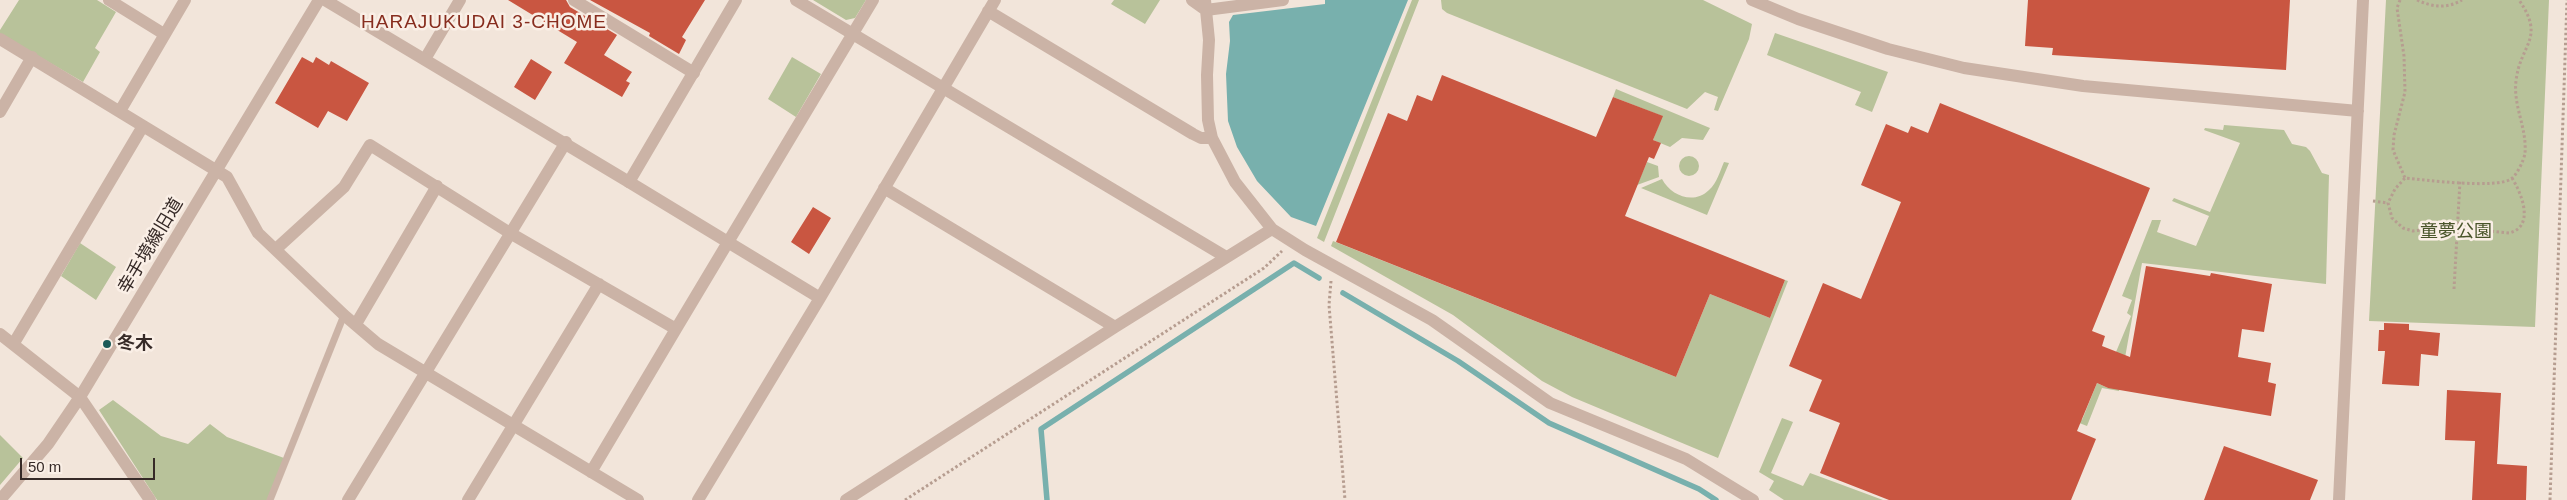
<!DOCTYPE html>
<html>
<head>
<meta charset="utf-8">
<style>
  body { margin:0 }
  #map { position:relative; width:2567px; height:500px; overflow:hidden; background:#f2e5da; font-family:Helvetica,sans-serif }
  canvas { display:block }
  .scale { position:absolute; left:20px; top:458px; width:135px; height:22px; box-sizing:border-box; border:2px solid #362a27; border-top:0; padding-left:6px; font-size:15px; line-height:18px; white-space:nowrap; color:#362a27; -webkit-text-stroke:4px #faefe6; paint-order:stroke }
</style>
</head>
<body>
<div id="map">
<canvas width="2567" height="500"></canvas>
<div class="scale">50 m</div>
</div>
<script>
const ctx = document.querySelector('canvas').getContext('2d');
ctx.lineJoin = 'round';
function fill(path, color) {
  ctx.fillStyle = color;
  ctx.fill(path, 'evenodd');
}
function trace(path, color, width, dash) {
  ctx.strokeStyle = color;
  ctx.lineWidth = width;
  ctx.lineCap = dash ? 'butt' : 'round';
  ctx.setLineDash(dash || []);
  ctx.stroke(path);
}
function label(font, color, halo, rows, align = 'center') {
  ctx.font = font + ' Helvetica,"Noto Sans JP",sans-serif';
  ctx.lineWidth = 5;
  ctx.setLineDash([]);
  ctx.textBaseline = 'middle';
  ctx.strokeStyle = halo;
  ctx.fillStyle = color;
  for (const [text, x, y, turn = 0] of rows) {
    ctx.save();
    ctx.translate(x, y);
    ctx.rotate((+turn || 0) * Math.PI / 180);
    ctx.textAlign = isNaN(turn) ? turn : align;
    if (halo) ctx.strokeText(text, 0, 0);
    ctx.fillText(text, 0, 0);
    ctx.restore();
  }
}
const green = new Path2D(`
  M19,0H97L116,12L95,48L100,52L83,82L0,34V30Z
  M813,0H866L855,18L846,20Z
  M1114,0H1160L1145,24L1111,4Z
  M1412,0H1419L1324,242L1317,238Z
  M1441,0H1703L1752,24L1749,39L1718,111L1714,110L1718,97L1705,92L1687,109L1447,13L1442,9Z
  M2386,0H2549L2535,327L2369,321Z
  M1775,33L1888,72L1872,112L1855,105L1861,92L1767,55Z
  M792,57L821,74L796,117L768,99Z
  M1616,89L1710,128L1703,140L1682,138L1670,147L1653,140L1662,116L1613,97Z
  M2224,125L2284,130L2292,144L2306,147L2310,151L2322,173L2329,175L2326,284L2142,263L2119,391L2102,388L2087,426L1964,378L1912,500L1962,372L2082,420L2097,383L2108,388L2116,352L2131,316L2127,313L2132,300L2122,296L2152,220H2161L2157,232L2196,246L2209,216L2172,201L2174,198L2210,212L2240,143L2204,130L2205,128L2223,130Z
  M1679 166a10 10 0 1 1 20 0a10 10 0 1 1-20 0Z
  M1647,162L1658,166L1659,177L1637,185Z
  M1724,162L1729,163L1707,215L1641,188L1662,179C1671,196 1694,205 1709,190C1717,183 1720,171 1724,162Z
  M1333,241L1676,377L1710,294L1770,318L1785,280L1788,281L1718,458L1572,397L1542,381L1453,315L1331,246Z
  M80,243L116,267L96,300L61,276Z
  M113,400L161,436L188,444L210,424L227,437L284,458L267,500H157L99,410Z
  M1782,418L1793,422L1771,473L1803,486L1810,473L1883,500H1784L1769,490L1774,481L1759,472Z
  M0,435L23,458L0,485Z`);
const water = new Path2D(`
  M1325,0H1408L1316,226L1291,217L1257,181L1237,147L1228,121L1226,74L1230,41L1229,22L1233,15L1325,4Z`);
const stream = new Path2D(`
  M1343,293L1458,361L1549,423L1699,489L1716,500
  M1047,500L1041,429L1294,263L1319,278`);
const building = new Path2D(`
  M508,0H566L570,7L617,35L604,55L632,72L626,81L630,83L622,97L564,63L577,42Z
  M590,0H705L682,37L686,40L679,54L649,36L650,33Z
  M2028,0H2290L2286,70L2052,55L2053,48L2025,46Z
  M302,57L313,63L316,57L329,65L331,61L369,83L347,121L328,111L318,128L275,103Z
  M531,59L552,72L535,100L514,87Z
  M1442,75L1596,137L1613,97L1663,116L1653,140L1661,143L1654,159L1649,157L1625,216L1785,280L1770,318L1710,294L1676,377L1336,242L1388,113L1407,121L1417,95L1432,101Z
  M1940,103L2150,188L2092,331L2105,336L2102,346L2130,357L2146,266L2210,276L2211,273L2272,284L2264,332L2242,329L2238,357L2271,363L2268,382L2276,384L2271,416L2108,388L2097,383L2077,431L2096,439L2071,500H1889L1820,473L1840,423L1809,411L1822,380L1789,366L1823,283L1861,299L1901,202L1861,185L1886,124L1908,133L1911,126L1928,133Z
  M813,207L831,218L809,254L791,242Z
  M2384,323L2409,324V330L2440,333L2438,356L2421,354L2419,386L2382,384L2385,351H2378L2379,330H2384Z
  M2447,390L2501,393L2497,464L2527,466L2526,500H2472L2475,441L2445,440Z
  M2224,446L2318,480L2310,500H2204Z`);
const path = new Path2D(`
  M2400,0L2397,8L2404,56L2405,92L2394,135L2393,150L2405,178
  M2417,0C2432,7 2447,9 2462,0
  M2512,178C2522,194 2535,227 2509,233L2448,227L2413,231L2403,228L2392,218L2388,203L2395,189L2405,178C2425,180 2496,189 2511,179C2517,175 2524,160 2525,153C2527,128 2513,106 2516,81C2520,44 2546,39 2519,0
  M2373,201L2388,203
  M1331,281L1329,305L1345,500
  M2454,289L2460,181
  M905,500L1264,268L1282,251
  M2550,500L2567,0`);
const service = new Path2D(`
  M270,500L344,315`);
const minor = new Path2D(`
  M109,0L164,34
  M574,0L694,73
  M796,0L1226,257
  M1192,0L1206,10L1283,0
  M1205,0L1209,40L1207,75L1208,120L1212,138L1235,182L1272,229L1305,250L1432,320L1550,403L1686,459L1753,500
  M988,11L1193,134L1201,138H1212
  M0,39L227,177L258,233L344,315L378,344L638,500
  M425,59L460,0
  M120,111L185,0
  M0,112L32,57
  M629,182L820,298
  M884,188L1115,327
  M276,249L344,187L370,145L510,233L676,329L873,0
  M356,324L437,186
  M0,334L80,397L150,500
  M14,343L143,126
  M591,472L676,329
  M348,500L566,142
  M468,500L599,284
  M698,500L820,298L995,0
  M846,500L1115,327L1272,229`);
const tertiary = new Path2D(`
  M325,0L629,182L736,0
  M1752,0L1798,19L1888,49L1964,68L2083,86L2358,111
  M0,500L48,444L80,397L319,0
  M2339,500L2363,0`);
const markers = [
  [107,344,5,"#1b5957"]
];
const parkNames = [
  ["童夢公園",2456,232]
];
const streetNames = [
  ["幸手境線旧道",151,246,-59]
];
const poiNames = [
  ["冬木",117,344]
];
const neighbourhoodNames = [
  ["HARAJUKUDAI 3-CHOME",484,23]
];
fill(green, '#b8c29a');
fill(water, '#78b0ad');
trace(stream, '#78b0ad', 5.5);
fill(building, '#c95641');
trace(path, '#b69d90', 3, [2.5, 2.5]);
trace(service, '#cbb3a6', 7);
trace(minor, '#cbb3a6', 12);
trace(tertiary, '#cbb3a6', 12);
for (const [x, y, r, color] of markers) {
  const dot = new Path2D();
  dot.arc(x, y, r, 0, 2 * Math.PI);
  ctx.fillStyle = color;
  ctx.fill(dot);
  trace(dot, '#faefe6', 2);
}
label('18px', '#49552a', '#faefe6', parkNames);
label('18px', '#362a27', '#faefe6', streetNames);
label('bold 18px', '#362a27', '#faefe6', poiNames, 'left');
ctx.letterSpacing = '1px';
label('19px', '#872d1e', '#faefe6', neighbourhoodNames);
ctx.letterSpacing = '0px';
</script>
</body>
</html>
